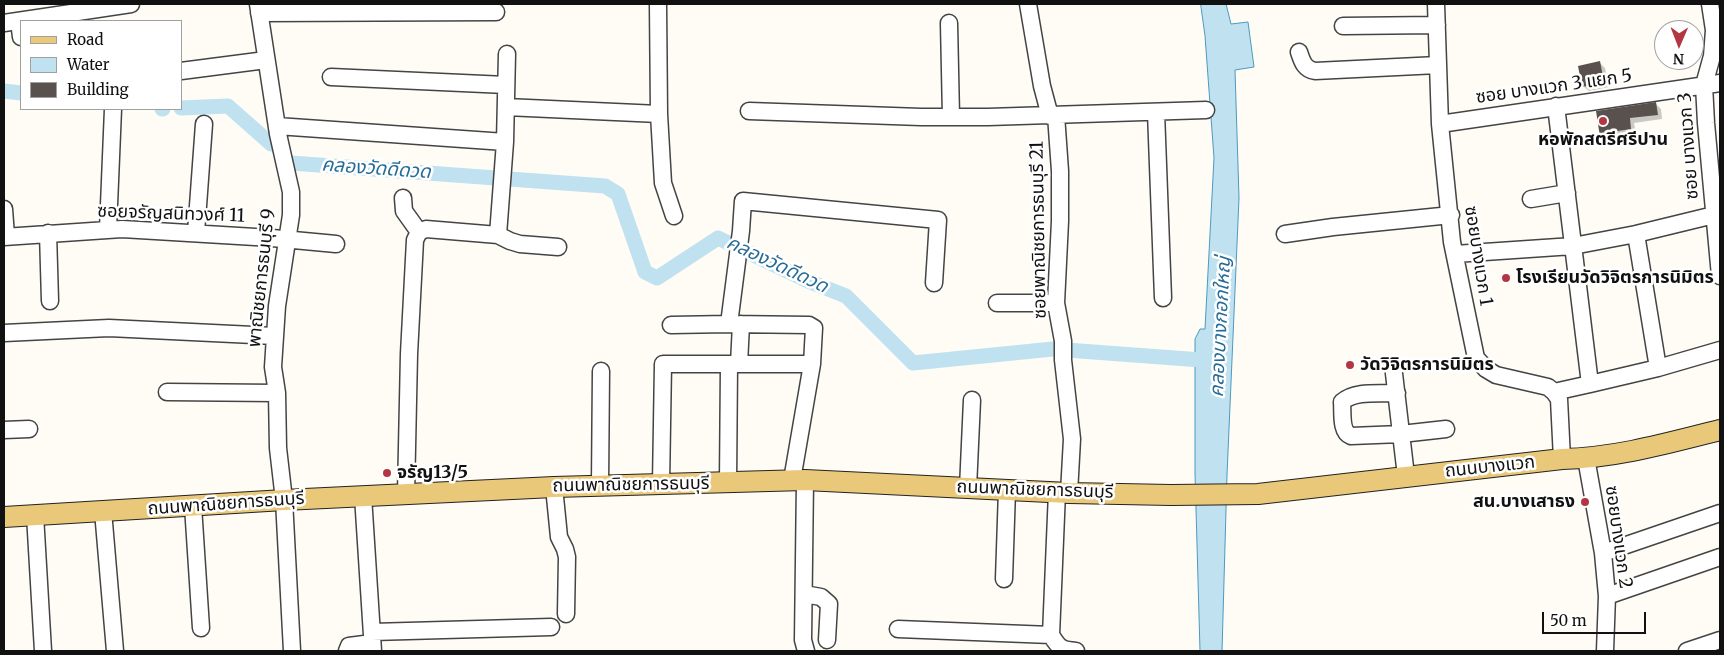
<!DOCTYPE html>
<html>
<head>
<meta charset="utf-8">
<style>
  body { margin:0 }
  #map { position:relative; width:1724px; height:655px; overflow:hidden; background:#fefcf5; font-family:Merriweather,serif }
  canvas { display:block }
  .frame { position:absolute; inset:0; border:5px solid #111; pointer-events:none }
  .legend { position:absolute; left:20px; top:20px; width:162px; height:90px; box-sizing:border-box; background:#fff; border:1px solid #a0a0a0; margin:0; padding:6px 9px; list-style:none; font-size:15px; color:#111 }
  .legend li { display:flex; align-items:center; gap:10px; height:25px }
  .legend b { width:25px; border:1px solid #a0a0a0 }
  .north { position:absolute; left:1654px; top:20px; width:50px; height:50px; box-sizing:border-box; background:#fff; border:1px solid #a0a0a0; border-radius:50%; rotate:181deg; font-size:14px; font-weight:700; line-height:20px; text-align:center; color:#111 }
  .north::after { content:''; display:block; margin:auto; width:18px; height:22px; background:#b33643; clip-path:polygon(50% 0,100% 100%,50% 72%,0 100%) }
  .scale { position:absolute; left:1542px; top:612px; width:104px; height:22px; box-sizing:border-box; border:2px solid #111; border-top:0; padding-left:6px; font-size:15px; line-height:18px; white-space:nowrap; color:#111; -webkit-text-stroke:4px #fff; paint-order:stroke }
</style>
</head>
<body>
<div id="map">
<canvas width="1724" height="655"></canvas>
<div class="frame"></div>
<ul class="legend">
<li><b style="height:6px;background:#eac879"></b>Road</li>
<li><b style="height:14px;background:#bfe1f0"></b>Water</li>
<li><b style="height:14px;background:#58514e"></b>Building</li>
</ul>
<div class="north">N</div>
<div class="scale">50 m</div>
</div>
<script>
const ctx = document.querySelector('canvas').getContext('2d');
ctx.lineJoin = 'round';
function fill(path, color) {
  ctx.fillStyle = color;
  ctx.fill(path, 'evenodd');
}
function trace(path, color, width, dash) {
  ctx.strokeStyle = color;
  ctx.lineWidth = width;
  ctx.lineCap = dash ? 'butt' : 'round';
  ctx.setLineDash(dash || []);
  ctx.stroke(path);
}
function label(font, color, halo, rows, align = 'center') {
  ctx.font = font + ' Merriweather,"Noto Sans Thai",serif';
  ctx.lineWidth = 5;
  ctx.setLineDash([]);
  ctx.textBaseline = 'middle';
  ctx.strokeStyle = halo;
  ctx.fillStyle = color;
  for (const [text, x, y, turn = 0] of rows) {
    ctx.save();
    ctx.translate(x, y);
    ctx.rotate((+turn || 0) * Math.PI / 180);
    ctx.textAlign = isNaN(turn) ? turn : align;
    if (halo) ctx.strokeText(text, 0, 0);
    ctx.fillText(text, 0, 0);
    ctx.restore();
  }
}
const water = new Path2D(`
  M1201,4H1226L1231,24L1248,22L1254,67L1235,70L1239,198L1227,475L1222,651H1200L1195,473V339L1200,329H1205L1214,158L1205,36Z`);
const shadow = new Path2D(`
  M1599,62L1605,68L1609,87L1589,91L1583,86Z
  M1656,104L1661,109L1662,119L1634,123L1636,134L1615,137L1616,140L1607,141L1601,136L1597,112Z`);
const canal = new Path2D(`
  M4,91L21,93
  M181,108L228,106L271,144
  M162,109H163
  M291,163L605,186L618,194L645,272L657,278L718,238L808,281L846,296L913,363L1053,349L1215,361`);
const building = new Path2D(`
  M1600,61L1604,82L1582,87L1578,66Z
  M1656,102L1658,115L1630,118L1631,129L1611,132V135L1600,137L1596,111Z`);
const minor = new Path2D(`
  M258,4L278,134L291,192V215L277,306L273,367L277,393L278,448L284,500L292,651
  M658,4L659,114L663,183L674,216
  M1028,4L1042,86L1050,116
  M1436,4L1440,124L1452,242L1476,358L1486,369L1496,375L1548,387L1554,392L1559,399L1562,459
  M1710,4L1714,30L1712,56L1704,85L1706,123L1720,276
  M259,13L496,12
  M19,21L21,37
  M4,23L131,4
  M949,23L951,117
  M1343,26L1437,25
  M1299,52C1302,61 1304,69 1315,71L1438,65
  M181,71L266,60
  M331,77L506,85
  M506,107L659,114
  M749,111L921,117H988L1206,110
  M1156,112L1163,298
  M1056,115L1060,171V221L1056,303L1063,341V360L1072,439L1069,493
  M1440,124L1720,83
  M277,126L505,142
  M403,198L404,211L419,232
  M1531,199L1567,193
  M4,209L6,236
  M108,229L113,109
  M48,233L50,301
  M196,233L204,124
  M1285,234L1333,227L1451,215
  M1636,234L1658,368
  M498,235L505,142L507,54
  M4,237L122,229L272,238L336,244
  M1455,254L1573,246L1636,234L1714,215
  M997,303H1056
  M729,324L741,231L743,201L938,220L934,283
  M671,325L729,324L809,325L814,328L812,364L792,480
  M4,333L109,328L274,336
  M739,364L741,324
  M1393,365L1406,476
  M1590,384L1658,368L1720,350
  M167,392L277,393
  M1554,392L1590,384L1556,106
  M1397,393C1380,394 1355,390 1342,402C1343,412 1340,432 1351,436L1401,434L1446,429
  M4,430L29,429
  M1586,458L1603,553L1607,596L1605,651
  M805,480L803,640L806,651
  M728,483L729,364
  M661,484L663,364H812
  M600,485L601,371
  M554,487L559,537L565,549L567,557L566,614
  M968,488L972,400
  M406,494L409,354L415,240L419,232L426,229L498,235L510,241L520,244L558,247
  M363,496L373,651
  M193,506L201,628
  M103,511L115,651
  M35,515L43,651
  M1603,553L1720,513
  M1004,579L1007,490
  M804,594L821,597L829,604L827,640
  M1607,596L1720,557
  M898,629L1051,635L1057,492
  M372,632L551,627
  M1051,635C1059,648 1061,650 1076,651
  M347,651L349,646L372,643
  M1687,651L1720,640`);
const major = new Path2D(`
  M4,517L284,500L554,487L805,480L1069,493L1171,495L1258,494L1562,459C1616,458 1668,443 1720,430`);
const markers = [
  [1603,121,5,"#b33643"],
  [1506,278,5,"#b33643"],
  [1350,365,5,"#b33643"],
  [387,473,5,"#b33643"],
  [1585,502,5,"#b33643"]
];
const streetNames = [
  ["ซอย บางแวก 3 แยก 5",1554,87,-8],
  ["ซอย บางแวก 3",1689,146,-94],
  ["ซอยจรัญสนิทวงศ์ 11",171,214,2],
  ["ซอยพาณิชยการธนบุรี 21",1039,230,-91],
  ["ซอยบางแวก 1",1478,256,81],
  ["พาณิชยการธนบุรี 9",262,278,-84],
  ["ถนนบางแวก",1490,467,-6],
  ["ถนนพาณิชยการธนบุรี",631,485,-1],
  ["ถนนพาณิชยการธนบุรี",1035,490,2],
  ["ถนนพาณิชยการธนบุรี",226,504,-4],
  ["ซอยบางแวก 2",1618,537,82]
];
const poiNames = [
  ["หอพักสตรีศรีปาน",1603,140,"center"],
  ["โรงเรียนวัดวิจิตรการนิมิตร",1516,278],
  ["วัดวิจิตรการนิมิตร",1360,365],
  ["จรัญ13/5",397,473],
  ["สน.บางเสาธง",1575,502,"right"]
];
const waterNames = [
  ["คลองวัดดีดวด",376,169,4],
  ["คลองวัดดีดวด",777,265,25],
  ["คลองบางกอกใหญ่",1221,327,-87]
];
fill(water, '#bfe1f0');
trace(water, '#4d99c0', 1);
fill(shadow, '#0003');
trace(canal, '#bfe1f0', 15);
fill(building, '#58514e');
trace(minor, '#444', 19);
trace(major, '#222', 22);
trace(minor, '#fff', 16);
trace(major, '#eac879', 20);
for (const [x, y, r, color] of markers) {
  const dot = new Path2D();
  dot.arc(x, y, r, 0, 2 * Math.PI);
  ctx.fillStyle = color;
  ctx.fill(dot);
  trace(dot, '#fff', 2);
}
label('18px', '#111', '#fff', streetNames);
label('bold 18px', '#111', '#fff', poiNames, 'left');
label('italic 19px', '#266c97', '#fff', waterNames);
</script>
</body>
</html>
